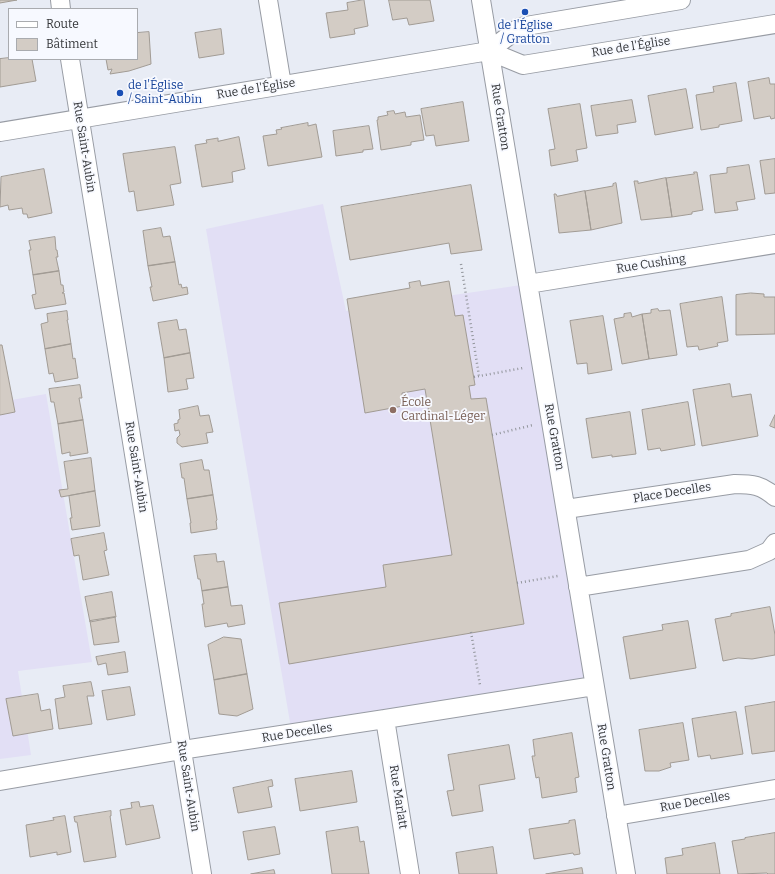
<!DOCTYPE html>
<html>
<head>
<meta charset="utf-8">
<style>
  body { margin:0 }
  #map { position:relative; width:775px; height:874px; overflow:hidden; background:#e8ecf5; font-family:Bitter,serif }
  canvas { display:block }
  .legend { position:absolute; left:8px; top:8px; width:130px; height:52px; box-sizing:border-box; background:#f7f9ff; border:1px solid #a9abaf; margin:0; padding:5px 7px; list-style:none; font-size:12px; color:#333538 }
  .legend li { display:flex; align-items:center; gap:8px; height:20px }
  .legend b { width:20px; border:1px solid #a9abaf }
</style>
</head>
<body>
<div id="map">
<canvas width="775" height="874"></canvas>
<ul class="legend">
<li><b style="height:5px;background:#fff"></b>Route</li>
<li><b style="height:11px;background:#d3ccc5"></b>Bâtiment</li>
</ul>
</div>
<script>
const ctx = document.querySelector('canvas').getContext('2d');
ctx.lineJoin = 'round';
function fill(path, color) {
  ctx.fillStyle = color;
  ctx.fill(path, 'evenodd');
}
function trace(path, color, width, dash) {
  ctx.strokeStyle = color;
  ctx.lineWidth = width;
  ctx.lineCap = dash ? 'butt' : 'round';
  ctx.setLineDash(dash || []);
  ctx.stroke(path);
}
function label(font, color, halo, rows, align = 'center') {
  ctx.font = font + ' Bitter,serif';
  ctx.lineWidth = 3.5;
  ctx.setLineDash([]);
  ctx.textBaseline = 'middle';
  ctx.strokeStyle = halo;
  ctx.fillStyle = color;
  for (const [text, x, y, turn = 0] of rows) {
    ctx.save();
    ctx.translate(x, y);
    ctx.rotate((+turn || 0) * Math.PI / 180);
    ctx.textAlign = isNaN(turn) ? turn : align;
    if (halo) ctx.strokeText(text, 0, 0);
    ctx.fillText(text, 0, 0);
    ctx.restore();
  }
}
const education = new Path2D(`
  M323,204L346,311L528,284L594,686L292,734L206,229Z
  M46,394L92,662L18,671L31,755L0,759V402Z`);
const building = new Path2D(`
  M0,0H17L0,3Z
  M364,0L368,26L354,29L355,34L330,38L326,13L348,10L347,3Z
  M389,0H430L434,21L409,25L407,18L393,20Z
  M221,29L224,54L199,58L195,33Z
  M149,32L151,64L129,71L110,74L112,69L108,70L106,59H137V33Z
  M9,58V59H32L36,81L0,87V59Z
  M769,78L770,84H775V118L771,119L770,116L754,119L748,82Z
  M736,83L742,121L719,125V127L701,130L696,95L714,92L713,87Z
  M686,89L693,128L655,135L648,96Z
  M632,100L636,122L617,125L618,133L596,136L591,106Z
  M463,102L469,141L436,146L434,135L426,136L421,109Z
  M580,104L587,148L576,150L578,161L551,166L549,150L555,149L548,109Z
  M394,111L395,114L405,112L406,117L420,115L424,140L411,142V145L381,150L377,120H378V117L388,115L387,112Z
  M308,123V126L316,124L322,157L268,166L263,136L277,134L276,130L282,129L281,128Z
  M369,126L373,149L363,150V152L336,156L333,131Z
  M239,137L245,169L232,172L233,182L202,187L195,145L207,143L206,140L218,138V141Z
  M175,147L181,183L170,185L174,205L137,211L134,191L129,192L123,154Z
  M775,159V193L765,194L760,161Z
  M749,165L755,199L736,202L738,210L715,213L710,175L727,173V168Z
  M44,169L52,213L28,218L27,214H23L22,208L9,210L8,205L0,207L1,177Z
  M694,172H697L703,210L692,212V214L672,217L666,178L694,174Z
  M666,178L672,217L641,220L634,181H638V183Z
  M616,183L622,223L591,230L585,191L613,186V184Z
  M471,185L482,250L451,254L449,243L350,260L341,207Z
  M585,191L591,230L559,233L554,194H556L557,196Z
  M161,228L163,237L170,236L175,262L148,266L143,231Z
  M55,237L56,250H57L58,257H56L59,271L33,275L29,250H31L29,241Z
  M175,262L179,285L181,284L182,288L187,287L188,294L153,301L150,287H152L148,266Z
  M59,271L61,285H63L64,292L62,293H64L66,304L35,309L32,295L36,294L33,275Z
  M420,281L421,286L449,281L455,316L463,315L475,385L469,386L471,399L486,398L524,624L289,664L279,603L386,587L383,565L452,555L425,389L402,393L403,406L365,413L347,299L410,288L409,283Z
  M751,293L764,294V297H775V334L736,335V295Z
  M722,297L728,341L717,343L718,346L699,350L698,346L687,347L680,304Z
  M658,309L659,311L670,310L677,355L649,359L642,314L651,313V310Z
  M67,311L68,320H67L68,324L71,344L45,349L41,324L48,322L47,314Z
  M631,313L632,317L642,314L649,359L622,364L614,319L624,317V314Z
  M603,316L612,370L588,374L587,363L577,364L570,321Z
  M177,320L179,330L186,329L190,353L164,358L158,323Z
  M71,344L73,359L75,358L78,378L55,382L53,373L49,374L45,349Z
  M0,345H2L15,412L0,415Z
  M190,353L194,378L186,379L188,389L168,392L164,358Z
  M730,384L732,397L751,394L758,436L702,446L693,390Z
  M80,385L82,398H79L83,420L58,424L54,402H51L49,389Z
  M688,402L695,445L661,451L660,448L648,450L642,410Z
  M198,406L200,416L209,415L213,432L206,433L208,443L182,447L177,443V438L180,435L179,430L175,431L174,424L178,423V420L180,419L179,410Z
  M630,412L636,454L612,457V455L592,458L586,419Z
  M775,415V428L770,426Z
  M83,420L88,453L70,456V452L62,454L58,424Z
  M91,458L95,491L61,497L59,490L68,489L64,462Z
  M202,460L204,470H209L213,495L187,499L184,478H182L180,464Z
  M95,491L100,526L72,530L70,518H72L69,496Z
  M213,495L217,520L216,521L217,529L191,533L190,523H191L187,499Z
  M104,533L107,550L104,551L109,575L83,580L79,555L74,556L71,539Z
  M216,554L217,562L224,561L228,587L202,591L200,579H198L194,556Z
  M228,587L231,606L242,605L245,624L228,627L227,623L205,627L202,604H204L202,591Z
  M112,592L116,617L90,622L85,597Z
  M770,607L775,635V655L752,659L738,658L723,661L715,619L731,616V614Z
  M115,617L119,642L94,645L90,621Z
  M688,621L696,668L630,679L623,637L663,630L662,625Z
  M224,637L241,639L247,674L214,680L208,645Z
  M125,652L128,672L108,675L106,663L98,665L96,657Z
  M247,674L253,709L237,716L219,714L214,680Z
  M91,682L94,696H87L92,724L59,729L55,699L65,697L63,686Z
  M130,687L135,715L107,720L102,691Z
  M38,694L41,711L50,709L53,729L13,736L6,699Z
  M775,702V751L752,754L745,707Z
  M736,712L743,754L711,759L710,755L698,757L692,719Z
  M683,723L689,760L670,763L671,767L659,771H645L639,730Z
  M572,733L579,777L575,778L577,792L542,798L539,777L536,778L532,756H535L533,740Z
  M509,745L515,779L479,785L483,811L452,816L447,791L454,790L448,755Z
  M352,771L357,802L300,811L295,779Z
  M272,780L273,786L268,787L272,807L238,813L233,788Z
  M139,802L140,807L153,805L160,838L126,845L120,810L132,808L131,803Z
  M111,811V816H110L116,857L84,862L77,822H75L74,817Z
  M65,816L71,852L57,855V852L30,857L26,825L54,820L53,818Z
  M575,820L580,854L574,855L573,853L534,859L529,829L569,823V821Z
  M275,827L280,854L248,860L243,832Z
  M358,827L360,842L364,841L369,874H332L326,832Z
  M775,833V874H768L767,873L738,874L732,841L745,839V838Z
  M715,843L720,874H667L665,858L683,855L682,849Z
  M493,847L497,874H459L456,853Z
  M582,868L583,874H546Z
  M274,870L275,874H251Z`);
const path = new Path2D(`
  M461,264L479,376
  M474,377L523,368
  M492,435L533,425
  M517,583L558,576
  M471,632L480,685`);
const minor = new Path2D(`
  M60,0L61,9
  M268,0L282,85
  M481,0L626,874
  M489,51L520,27L681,0
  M70,59L202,874
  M0,132L489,51L523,65L775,24
  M528,284L775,244
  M566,509L735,484C752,484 762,485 775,497
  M578,587L749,560L769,551L775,543
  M385,719L410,874
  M0,781L182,750L385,719L594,686
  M616,816L775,789`);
const markers = [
  [525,12,4,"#1a4fb4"],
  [120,93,4,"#1a4fb4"],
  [393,410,4,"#8d6e63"]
];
const transitNames = [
  ["de l'Église",525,26],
  ["/ Gratton",525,40],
  ["de l'Église",128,86,"left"],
  ["/ Saint-Aubin",128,100,"left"]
];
const streetNames = [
  ["Rue de l'Église",631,47,-9],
  ["Rue de l'Église",256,89,-9],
  ["Rue Gratton",500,117,81],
  ["Rue Saint-Aubin",84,147,81],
  ["Rue Cushing",651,264,-9],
  ["Rue Gratton",554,437,80],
  ["Rue Saint-Aubin",136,467,81],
  ["Place Decelles",672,493,-9],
  ["Rue Decelles",297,733,-9],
  ["Rue Gratton",606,757,81],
  ["Rue Saint-Aubin",188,786,81],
  ["Rue Marlatt",398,797,81],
  ["Rue Decelles",695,802,-10]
];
const educationNames = [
  ["École",401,403],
  ["Cardinal-Léger",401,417]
];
fill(education, '#e2dff5');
fill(building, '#d3ccc5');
trace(building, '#a19b94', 1);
trace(minor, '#989ca4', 20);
trace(path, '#92959b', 2.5, [1, 3]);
trace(minor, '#fff', 18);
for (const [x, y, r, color] of markers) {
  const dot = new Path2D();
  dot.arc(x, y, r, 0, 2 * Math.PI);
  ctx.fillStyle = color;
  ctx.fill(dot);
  trace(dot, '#f7f9ff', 1.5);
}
label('12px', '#164399', '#f7f9ff', transitNames);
label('12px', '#333538', '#f7f9ff', streetNames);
label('12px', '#785e54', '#f7f9ff', educationNames, 'left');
</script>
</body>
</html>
